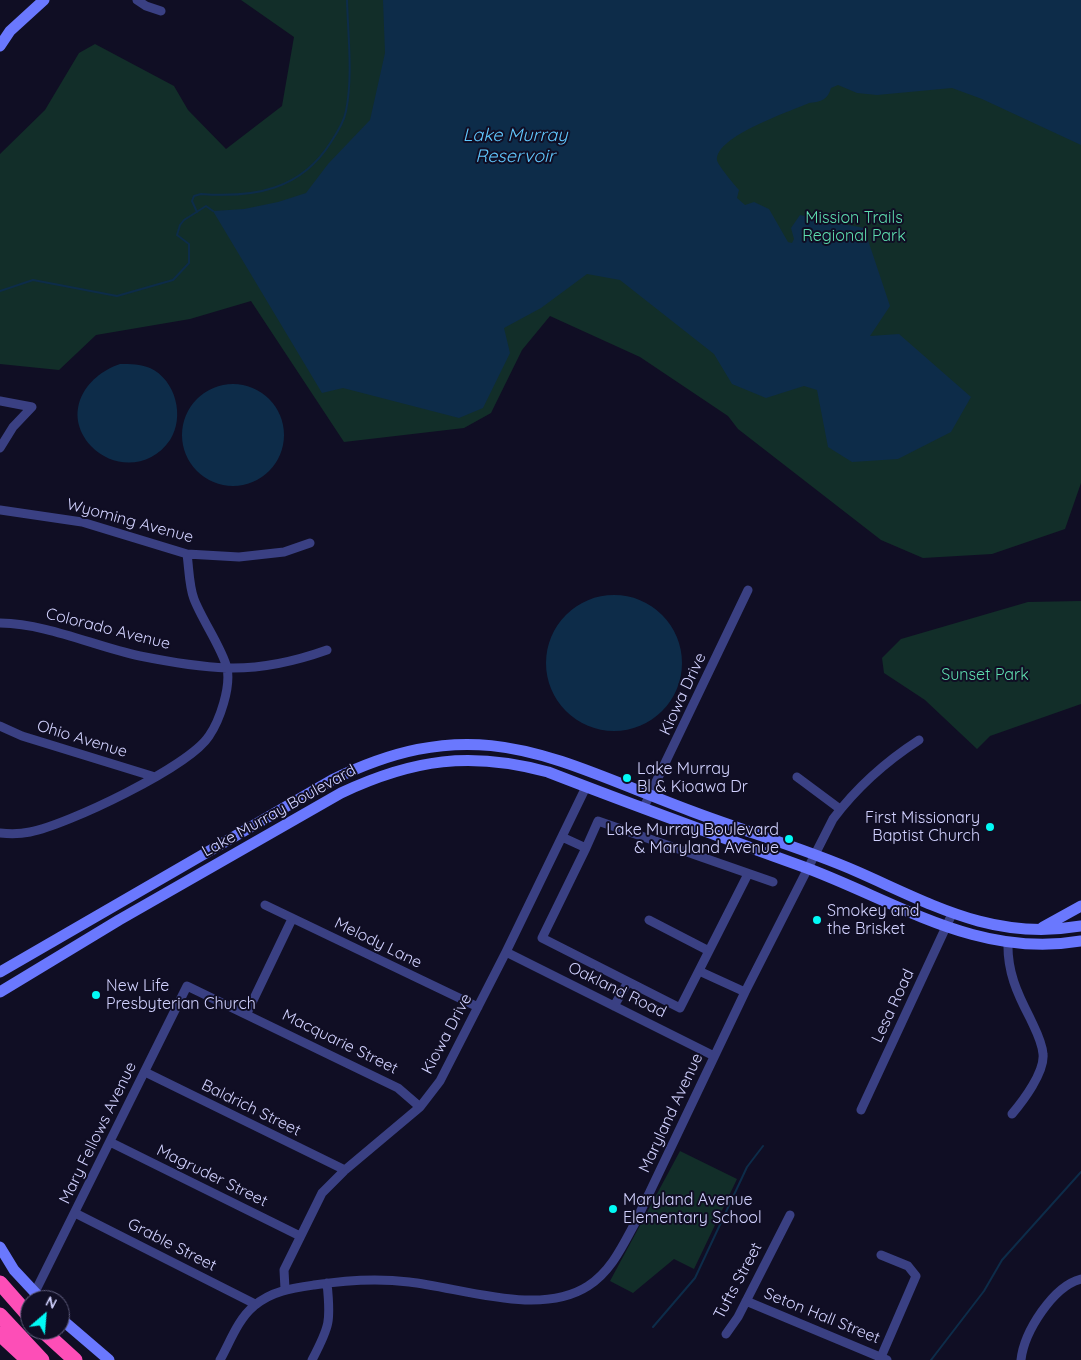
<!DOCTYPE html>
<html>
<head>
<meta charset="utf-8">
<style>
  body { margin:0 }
  #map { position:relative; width:1081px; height:1360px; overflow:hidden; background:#100e24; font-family:Quicksand,sans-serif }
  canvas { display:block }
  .north { position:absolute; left:20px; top:1290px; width:50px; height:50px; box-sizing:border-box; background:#100e24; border:1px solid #5e5c7c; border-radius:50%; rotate:27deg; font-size:14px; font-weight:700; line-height:20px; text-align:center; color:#d2d2ff }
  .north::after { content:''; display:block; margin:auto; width:18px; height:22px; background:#02faf5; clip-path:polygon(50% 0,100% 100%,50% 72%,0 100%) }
</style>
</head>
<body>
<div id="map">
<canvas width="1081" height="1360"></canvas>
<div class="north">N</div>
</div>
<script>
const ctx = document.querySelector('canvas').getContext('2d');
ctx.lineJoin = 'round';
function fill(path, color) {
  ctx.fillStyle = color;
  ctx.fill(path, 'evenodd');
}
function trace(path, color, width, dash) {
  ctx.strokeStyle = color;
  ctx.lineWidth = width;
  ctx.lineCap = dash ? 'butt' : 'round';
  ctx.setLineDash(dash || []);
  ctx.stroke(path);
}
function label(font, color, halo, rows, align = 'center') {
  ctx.font = font + ' Quicksand,sans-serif';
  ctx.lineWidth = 4;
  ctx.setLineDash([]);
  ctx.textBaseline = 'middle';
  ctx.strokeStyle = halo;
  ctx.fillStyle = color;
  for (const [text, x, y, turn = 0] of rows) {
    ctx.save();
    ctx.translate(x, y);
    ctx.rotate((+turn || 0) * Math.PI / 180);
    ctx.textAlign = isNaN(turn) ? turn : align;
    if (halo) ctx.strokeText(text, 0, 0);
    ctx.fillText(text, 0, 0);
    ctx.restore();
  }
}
const green = new Path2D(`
  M241,0H1081V483L1065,529L992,554L923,558L881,540L738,429L728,416L640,357L550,316L522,350L491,413L464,428L344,442L251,301L190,319L96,335L59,370L0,364V154L45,110L79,53L95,44L174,86L188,110L226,149L282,106L294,37Z
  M1081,601V704L990,736L977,749L925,700L884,673L882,658L901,639L1028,602Z
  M680,1151L737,1179L694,1269L674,1259L633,1293L610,1281Z`);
const water = new Path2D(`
  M383,0H1081V145L982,99L952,88L877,95L857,93L838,85L831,88C828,100 820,102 809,103C789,112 716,136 717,160C717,164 735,186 739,190L737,198L745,205L754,202L769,209L788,242L792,243L794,239L791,228L800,215L864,228L890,306L870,336L899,334L971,397L951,432L898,459L852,462L828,447L817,390L804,386L766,398L732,384L714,354L620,280L587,274L541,308L504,328L510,353L483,408L459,418L343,388L322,393L213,211L244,209L278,202L306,193L328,164L370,120L385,53Z
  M120,364C131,364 140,364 150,368C176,380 185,417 170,440C151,468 114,470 91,446C62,414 84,376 120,364Z
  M182 435a51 51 0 1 1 102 0a51 51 0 1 1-102 0Z
  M546 663a68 68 0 1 1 136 0a68 68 0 1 1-136 0Z`);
const stream = new Path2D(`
  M197,212L192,201L194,196L201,194C254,198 301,190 331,142C337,133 344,122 346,111C353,76 348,36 347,0
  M0,291L33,280L117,296L173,280L189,263V244L177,235L180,225L184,220L206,206L213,211
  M653,1327L695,1278L747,1167L763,1146
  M931,1360L984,1291L1002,1260L1081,1172`);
const street = new Path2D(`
  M137,0L146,6L161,11
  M0,401L32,407L13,427L0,448
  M0,510L82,522L187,554L239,557L284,552L310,543
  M0,623C49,624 93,646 140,656C165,661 202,667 227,668C260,669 296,661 327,650
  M0,726L22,736L155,777
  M797,777L840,809
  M643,809L748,590
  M0,833C10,834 20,834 30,832C67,825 189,767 209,736C220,720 231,687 227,668C222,648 202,620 194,599C189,586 189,568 187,554
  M562,837L586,848L598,821L773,882
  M586,848L542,938L680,1008L748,874
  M265,905L478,1007
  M649,920L709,951
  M1008,942C1007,971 1017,993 1030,1018C1035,1029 1042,1041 1043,1054C1045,1072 1023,1101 1012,1114
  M506,952L714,1056
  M699,971L745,992
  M614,1006L628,982
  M247,1013L292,919
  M145,1072L345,1170
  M861,1110L952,914
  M110,1142L300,1236
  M75,1213L255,1304
  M881,1255L908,1266L916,1276L881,1357
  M285,1289L284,1270L322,1193L345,1170L420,1107L440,1081L506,952L586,787
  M35,1292L187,986L398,1088L420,1107
  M746,1301L887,1360
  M726,1334L738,1317L790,1215
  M220,1360C230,1342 238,1319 254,1306C271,1291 293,1288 314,1285C346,1280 378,1278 409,1282C463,1288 540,1317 588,1286C611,1271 622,1247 635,1223L745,992L833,819C857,787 885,762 919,740
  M312,1360C330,1326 331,1321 327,1283
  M1021,1360C1024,1332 1053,1286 1081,1279`);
const secondary = new Path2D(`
  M0,46L10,31L44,0
  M1043,927L1081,906
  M0,972L332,780C479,708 552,759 691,811C746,832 804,848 858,872C933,905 994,941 1081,926
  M0,992L119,920L341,793C413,759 471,751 548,772C633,805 718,836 804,867C896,901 978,959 1081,941
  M0,1247L14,1270L42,1300
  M60,1318L109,1360`);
const highway = new Path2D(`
  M0,1283L30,1317
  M0,1315L42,1360
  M42,1330L75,1360
  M0,1334L28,1360`);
const markers = [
  [627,778,5,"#02faf5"],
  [990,827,5,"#02faf5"],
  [789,839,5,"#02faf5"],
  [817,920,5,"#02faf5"],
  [96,995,5,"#02faf5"],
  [613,1209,5,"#02faf5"]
];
const parkNames = [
  ["Mission Trails",854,218],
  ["Regional Park",854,236],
  ["Sunset Park",985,675]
];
const streetNames = [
  ["Wyoming Avenue",130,521,15],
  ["Colorado Avenue",108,629,14],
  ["Kiowa Drive",683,694,-65],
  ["Ohio Avenue",82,739,17],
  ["Lake Murray Boulevard",279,811,-29],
  ["Melody Lane",378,943,26],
  ["Oakland Road",617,990,26],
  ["Lesa Road",893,1006,-65],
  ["Kiowa Drive",447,1034,-62],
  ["Macquarie Street",340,1042,26],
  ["Baldrich Street",251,1108,26],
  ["Maryland Avenue",671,1113,-65],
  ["Mary Fellows Avenue",98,1133,-64],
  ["Magruder Street",212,1176,26],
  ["Grable Street",172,1245,27],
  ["Tufts Street",738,1281,-62],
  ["Seton Hall Street",822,1316,22]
];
const poiNames = [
  ["Lake Murray",637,769],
  ["Bl & Kioawa Dr",637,787],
  ["First Missionary",980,818,"right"],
  ["Baptist Church",980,836,"right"],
  ["Lake Murray Boulevard",779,830,"right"],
  ["& Maryland Avenue",779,848,"right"],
  ["Smokey and",827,911],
  ["the Brisket",827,929],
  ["New Life",106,986],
  ["Presbyterian Church",106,1004],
  ["Maryland Avenue",623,1200],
  ["Elementary School",623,1218]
];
const waterNames = [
  ["Lake Murray",515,136],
  ["Reservoir",515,157]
];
fill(green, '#122e29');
fill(water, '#0d2c49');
trace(stream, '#0d2c49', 2);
trace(street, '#3a4083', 9);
trace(secondary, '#6a78fe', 11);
trace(highway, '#fd4eb7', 15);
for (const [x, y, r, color] of markers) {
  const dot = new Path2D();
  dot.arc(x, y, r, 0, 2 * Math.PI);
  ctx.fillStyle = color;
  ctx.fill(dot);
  trace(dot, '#100e24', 2);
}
label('16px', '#5edeaf', '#100e24', parkNames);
label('16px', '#d2d2ff', '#100e24', streetNames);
label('16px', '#d2d2ff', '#100e24', poiNames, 'left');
label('italic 18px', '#61c8fe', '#100e24', waterNames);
</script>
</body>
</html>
